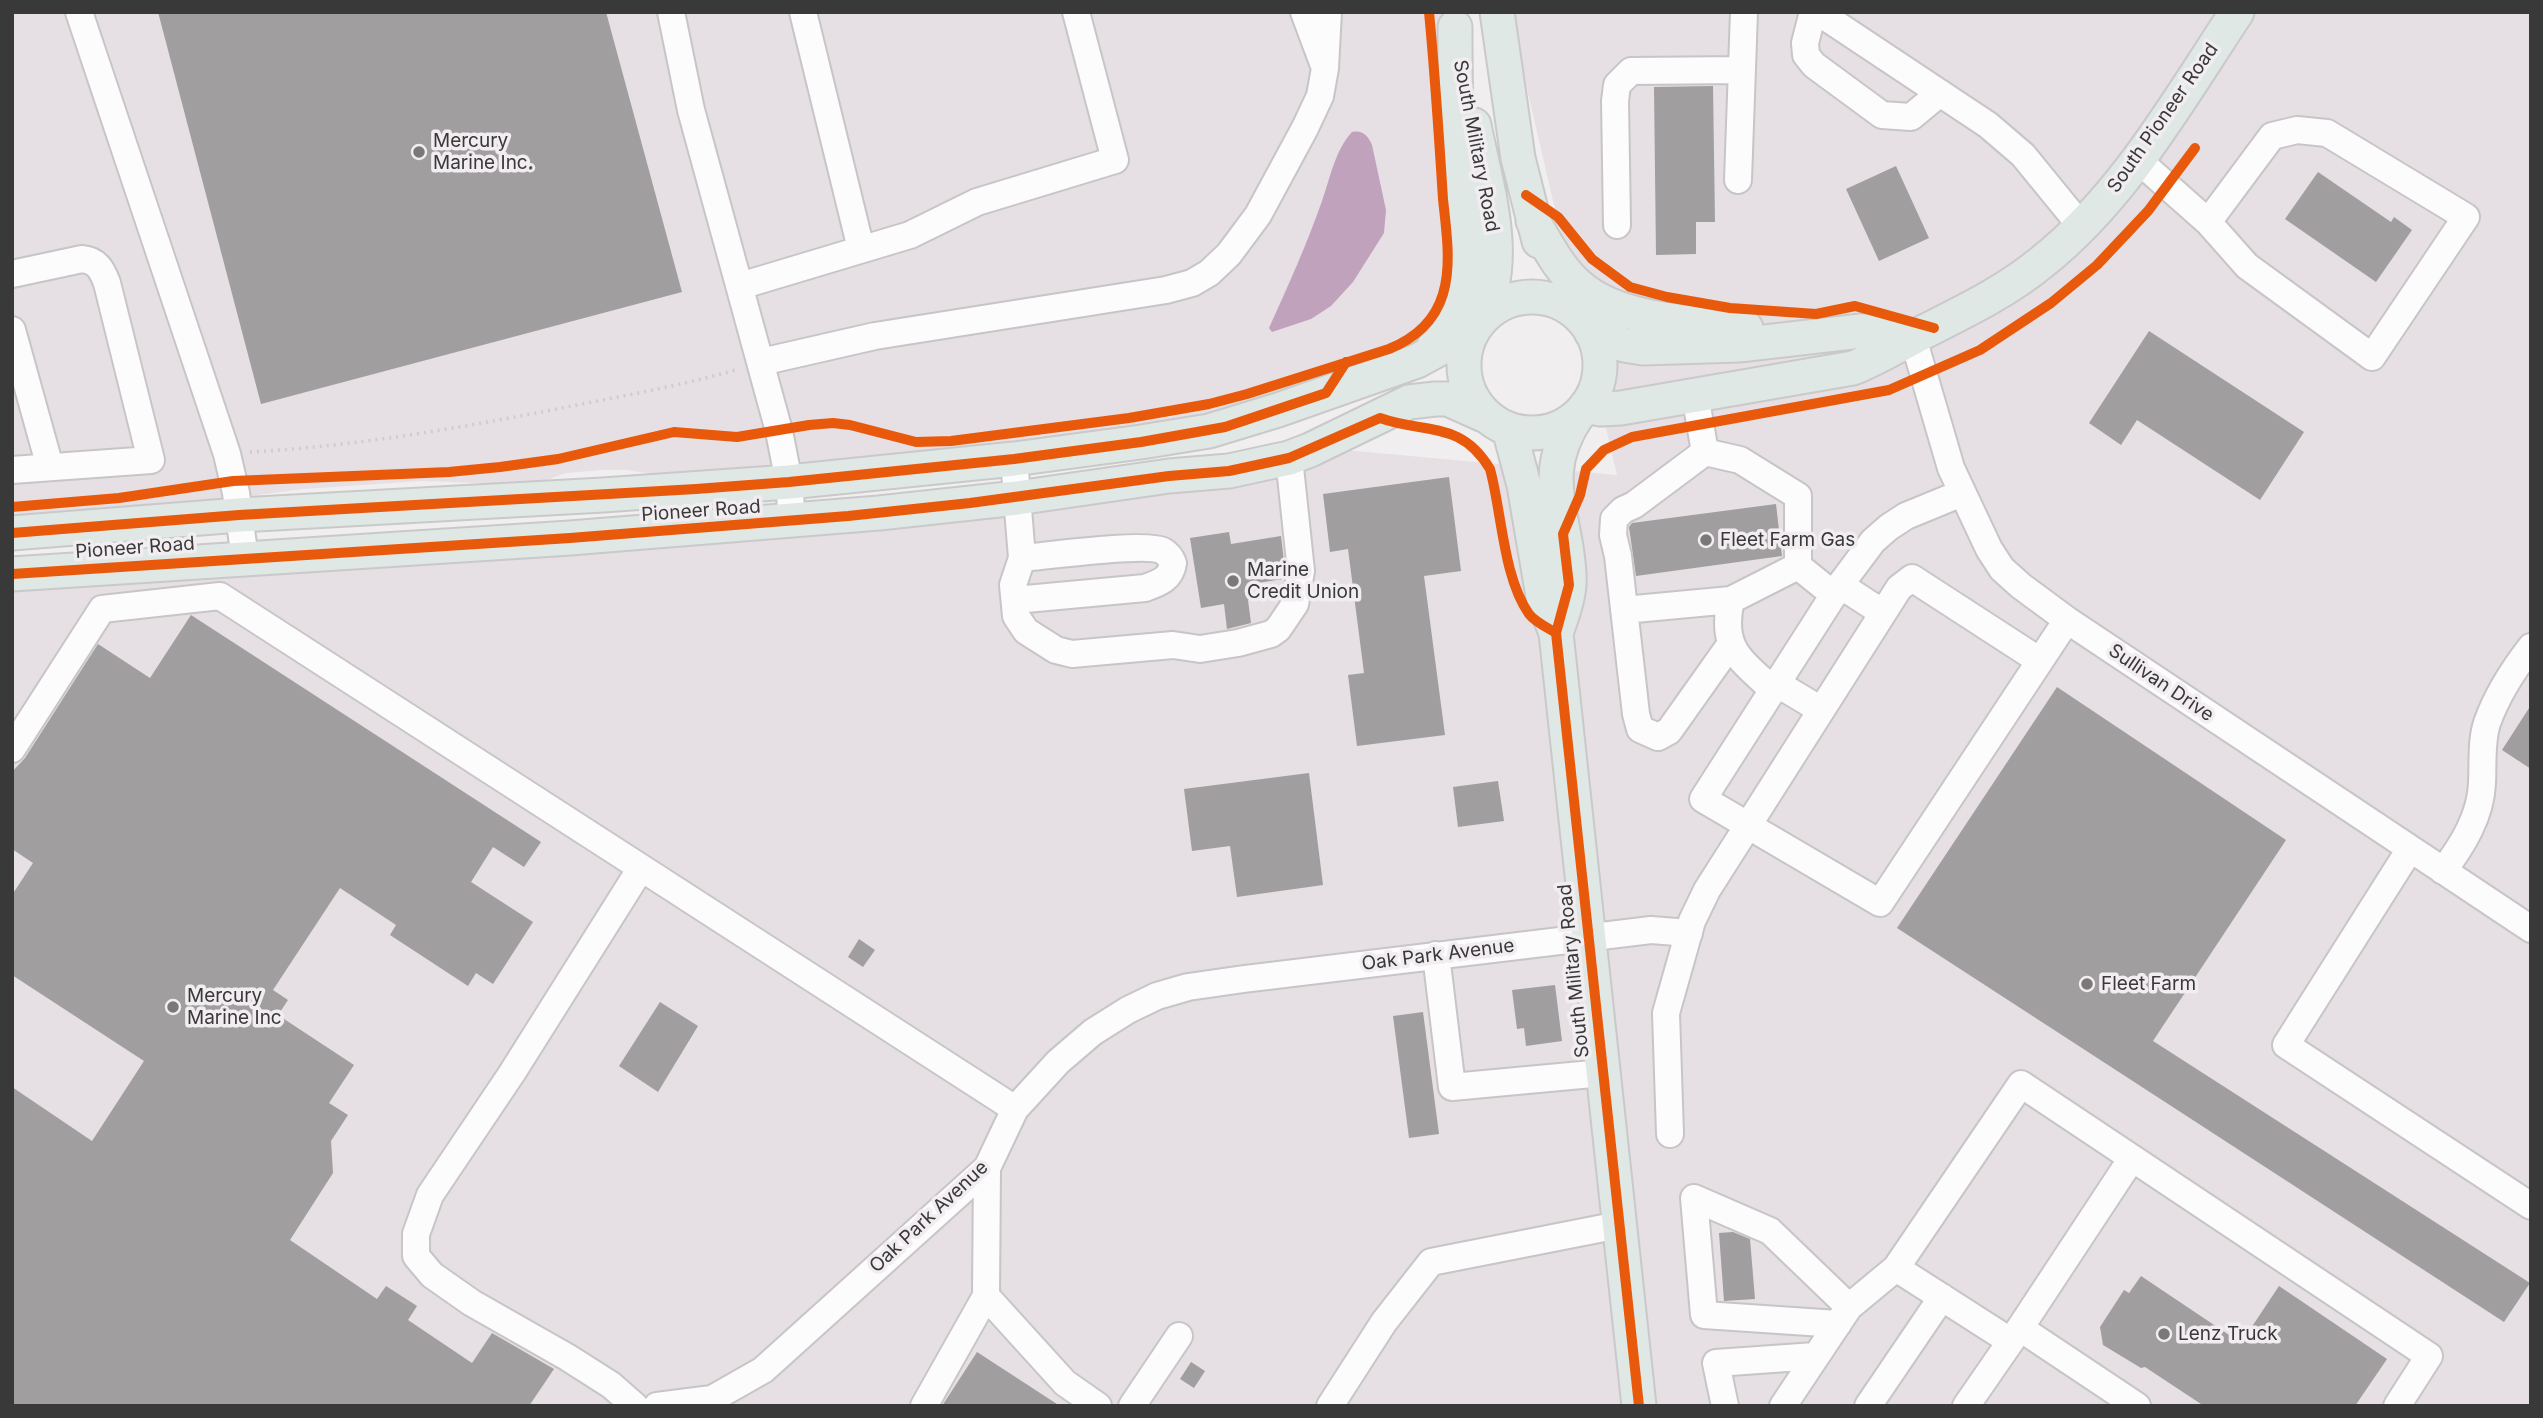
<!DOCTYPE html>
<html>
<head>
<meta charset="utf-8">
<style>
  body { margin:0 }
  #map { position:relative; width:2543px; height:1418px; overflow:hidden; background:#f0eeef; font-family:Inter,sans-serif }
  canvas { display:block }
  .frame { position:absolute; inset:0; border:14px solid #3a393a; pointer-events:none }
</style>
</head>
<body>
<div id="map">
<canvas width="2543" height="1418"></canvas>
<div class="frame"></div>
</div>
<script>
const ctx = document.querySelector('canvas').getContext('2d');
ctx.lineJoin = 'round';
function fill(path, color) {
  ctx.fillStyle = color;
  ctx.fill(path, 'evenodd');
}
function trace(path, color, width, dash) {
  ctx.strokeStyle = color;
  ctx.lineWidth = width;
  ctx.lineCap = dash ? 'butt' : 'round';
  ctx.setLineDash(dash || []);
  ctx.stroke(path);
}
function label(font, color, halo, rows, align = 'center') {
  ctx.font = font + ' Inter,sans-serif';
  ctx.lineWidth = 7;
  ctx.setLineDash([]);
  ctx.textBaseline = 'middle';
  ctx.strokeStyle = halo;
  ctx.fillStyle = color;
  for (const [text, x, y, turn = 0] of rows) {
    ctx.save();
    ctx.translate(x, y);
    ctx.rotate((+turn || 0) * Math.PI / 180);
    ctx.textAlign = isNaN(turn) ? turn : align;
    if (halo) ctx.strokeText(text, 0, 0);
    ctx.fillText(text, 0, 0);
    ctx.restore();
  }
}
const built = new Path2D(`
  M12,12H1441L1458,231L1444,320L1405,352L1217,412L1173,421L984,447L830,464L666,476L627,470H602L566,473L544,481L506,484L422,481L303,489L173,506L12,517Z
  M1509,12H2531V1406H12V585L100,580L1334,449L1617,475Z`);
const water = new Path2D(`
  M1352,132C1363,130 1368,136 1372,145L1386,210L1384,233L1353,282L1331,306L1311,319L1272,332L1269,328C1288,286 1307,244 1322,201C1330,179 1335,150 1352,132Z`);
const building = new Path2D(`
  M158,12H606L682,292L261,404Z
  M1713,86L1715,222H1696V254L1656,255L1654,87Z
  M1896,166L1929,238L1879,261L1846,189Z
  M2318,172L2391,222L2394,217L2412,230L2376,282L2285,219Z
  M2149,331L2304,432L2260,500L2137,420L2121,445L2089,423Z
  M1449,477L1461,571L1424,576L1445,735L1357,746L1348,675L1364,673L1348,549L1330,552L1323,494Z
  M1776,504L1782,556L1636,576L1629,527L1632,523Z
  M1229,532L1231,544L1281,536L1285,570L1283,579L1251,584L1253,599L1248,600L1251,623L1227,629L1224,604L1201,608L1190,538Z
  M191,615L541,842L524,867L493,847L471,882L533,922L493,984L476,973L468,986L390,935L396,925L340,888L273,990L288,1000L278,1015L354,1065L329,1103L348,1115L331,1141L333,1173L290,1240L377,1299L386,1286L417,1306L408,1320L472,1363L492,1333L554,1369L529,1406H12V1087L92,1141L144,1061L12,975V895L33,863L12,849V772L25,758L98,644L150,678Z
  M2057,687L2286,840L2153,1041L2530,1283L2504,1322L1897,928Z
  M2531,705V769L2502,750Z
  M1309,773L1323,885L1237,897L1230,846L1192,851L1184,789Z
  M1498,781L1504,821L1458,827L1453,787Z
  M859,939L875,950L863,967L848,957Z
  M1555,985L1562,1041L1526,1046L1524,1028L1517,1029L1512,990Z
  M660,1002L698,1026L658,1092L619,1066Z
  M1423,1012L1439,1134L1409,1138L1393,1016Z
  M1733,1232L1750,1239L1755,1299L1724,1301L1719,1233Z
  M2141,1276L2241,1343L2279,1286L2387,1359L2355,1406H2204L2145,1367L2141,1368L2103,1345L2100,1327L2124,1290L2129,1293Z
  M977,1352L1060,1406H942Z
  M1191,1362L1205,1371L1194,1388L1180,1379Z`);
const path = new Path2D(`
  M250,452C358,446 466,427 572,406C628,395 684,385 739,369`);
const minor = new Path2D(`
  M79,12L227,454L236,493L245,559
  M671,12L691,110L779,431L789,482L792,521
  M803,12L861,249
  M1304,12L1323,63
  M1813,12L1805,43L1806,55L1814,65L1882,115L1911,117L1940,93
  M1818,12L1988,125L2023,155L2081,226
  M2138,160L2208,222L2247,266L2372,357L2466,217L2327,133L2297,130L2272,136L2208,222
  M1738,180L1744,12
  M1617,225L1615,101L1617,85L1631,71L1742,70
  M12,274L82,259C97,260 102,270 107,283L151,460L12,470
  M740,286L910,235L977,202L1115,160L1076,12
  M12,330L50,467
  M1913,338L1951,468L1989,549L2002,569L2021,586L2067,620L2531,929
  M761,362L875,336L1166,290L1192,283L1209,273L1229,254L1258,215L1305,128L1320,96L1325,68L1328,12
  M1695,395L1705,452L1740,460L1798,496V566L1834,595
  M1705,452L1634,505L1623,510L1614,519L1613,535L1618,556L1636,714L1640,729L1658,737L1669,731L1730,645
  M1014,459L1022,558L1013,585L1016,616L1026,631L1037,638L1056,650L1072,654L1173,645L1200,649L1238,643L1271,634L1278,629L1295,604L1301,571L1289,458
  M1962,493L1906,516L1889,527L1873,541L1840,585L1703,799L1880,903L2067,620
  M1840,585L1883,613
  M1015,600L1145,588C1159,583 1171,579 1173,563C1171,558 1168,554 1163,551C1147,542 1046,556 1022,558
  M1624,610L1731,600
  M1776,683L1821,710
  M1772,689C1739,659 1720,647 1731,600L1798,566
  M12,749L102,609L220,596L1015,1109
  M2410,849L2286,1045L2531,1206
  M2443,871C2462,846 2481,816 2482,783C2483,764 2481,741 2487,723C2497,695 2513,670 2531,647
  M1436,955L1452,1087L1603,1073
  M1670,1134L1666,1013L1692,921L1707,890L1899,588L1912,578L2040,661
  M987,1168L986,1296L1065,1383L1098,1406
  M1838,1324L1704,1315L1694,1198L1770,1231L1849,1307
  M2020,1328L2132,1158
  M2010,1341L1896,1268L2021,1084L2429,1356L2397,1406
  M635,1406L611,1385L567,1357L472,1303L432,1275L416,1256V1234L430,1195L512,1073L641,868
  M657,1406L712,1399L763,1370L987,1168L1015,1109L1058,1062L1093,1032L1128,1010L1157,996L1188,987L1244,979L1651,930L1689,933
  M924,1406L986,1296
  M1132,1406L1179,1336
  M1330,1406L1384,1322L1431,1262L1619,1225
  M1725,1406L1716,1363L1815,1356
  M1783,1406L1849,1307L1896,1268
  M1868,1406L1942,1297
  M1966,1406L2020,1328L2137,1406`);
const major = new Path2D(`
  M1497,12L1518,158L1539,241
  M1474,125C1486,186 1512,261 1480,319
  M1533,221C1547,244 1559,270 1580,287C1620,322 1695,322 1746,328
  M1464 365a68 68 0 1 1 136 0a68 68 0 1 1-136 0Z
  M1591,332L1624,345L1643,348L1739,345L1861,331H1880L1913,338
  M1433,348C1487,303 1461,197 1457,135C1455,99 1455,63 1455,27
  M1586,406L1601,409L1621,408L1853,368C1875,359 1894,348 1914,337C1959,314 2003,294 2042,262C2125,196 2179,99 2237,12
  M1509,429L1524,485L1544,602L1556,633L1639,1406
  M12,533L239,515L603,495L789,482L1014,459L1141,442L1209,431L1278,410L1417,361L1472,331
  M12,574L570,538L879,513L1017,498L1169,476L1229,471L1289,458L1310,450L1409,402L1435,399H1448L1486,416
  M1556,633C1561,618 1568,602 1569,585C1570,573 1568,560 1566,547C1557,495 1545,464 1577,416`);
const cycleway = new Path2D(`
  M1526,195L1558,217L1592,259L1630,287L1667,297L1730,308L1816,314L1855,306L1934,328
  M12,507L119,498L233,481L449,472L500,467L558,459L674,432L737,437L809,425L833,423L850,425L916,442L951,441L1129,418L1209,404L1247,394L1389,349C1414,339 1435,321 1443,294C1452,264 1446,229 1443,199C1439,136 1435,74 1429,12
  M12,533L239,515L696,489L789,482L1014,459L1141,442L1225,427L1326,393L1346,362
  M12,574L570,538L848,516L970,503L1169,476L1229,471L1289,458L1380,418C1425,434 1461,420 1490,469C1502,513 1503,577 1529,614C1535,622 1548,628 1556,633
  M1639,1406L1556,633L1569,585L1563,534L1580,495L1586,469L1604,450L1632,437L1889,390L1980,350L2051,303L2097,265L2148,211L2195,148`);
const markers = [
  [419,152,7,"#7a7879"],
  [1706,540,7,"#7a7879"],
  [1233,581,7,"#7a7879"],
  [2087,984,7,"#7a7879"],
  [173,1007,7,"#7a7879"],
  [2164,1334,7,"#7a7879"]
];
const streetNames = [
  ["South Pioneer Road",2163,118,-55],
  ["South Military Road",1476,146,79],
  ["Pioneer Road",701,511,-4],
  ["Pioneer Road",135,548,-4],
  ["Sullivan Drive",2161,683,34],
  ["Oak Park Avenue",1438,955,-7],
  ["South Military Road",1574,971,-96],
  ["Oak Park Avenue",929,1217,-43]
];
const poiNames = [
  ["Mercury",433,141],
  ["Marine Inc.",433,163],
  ["Fleet Farm Gas",1720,540],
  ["Marine",1247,570],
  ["Credit Union",1247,592],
  ["Fleet Farm",2101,984],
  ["Mercury",187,996],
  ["Marine Inc",187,1018],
  ["Lenz Truck",2178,1334]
];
fill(built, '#e6dfe4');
fill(water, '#c1a2bc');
fill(building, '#a09e9f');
trace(minor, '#c7c5c6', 30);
trace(major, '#cac9ca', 37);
trace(path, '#cecccd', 3.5, [2, 5]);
trace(minor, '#fdfcfd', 26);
trace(major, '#dfe8e4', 33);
trace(cycleway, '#e8590c', 10);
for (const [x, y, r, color] of markers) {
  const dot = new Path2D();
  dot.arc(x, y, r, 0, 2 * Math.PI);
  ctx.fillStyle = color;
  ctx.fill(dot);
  trace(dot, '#f1edf0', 2.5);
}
label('19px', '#3a393a', '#f1edf0', streetNames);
label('19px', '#3a393a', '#f1edf0', poiNames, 'left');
</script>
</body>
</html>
